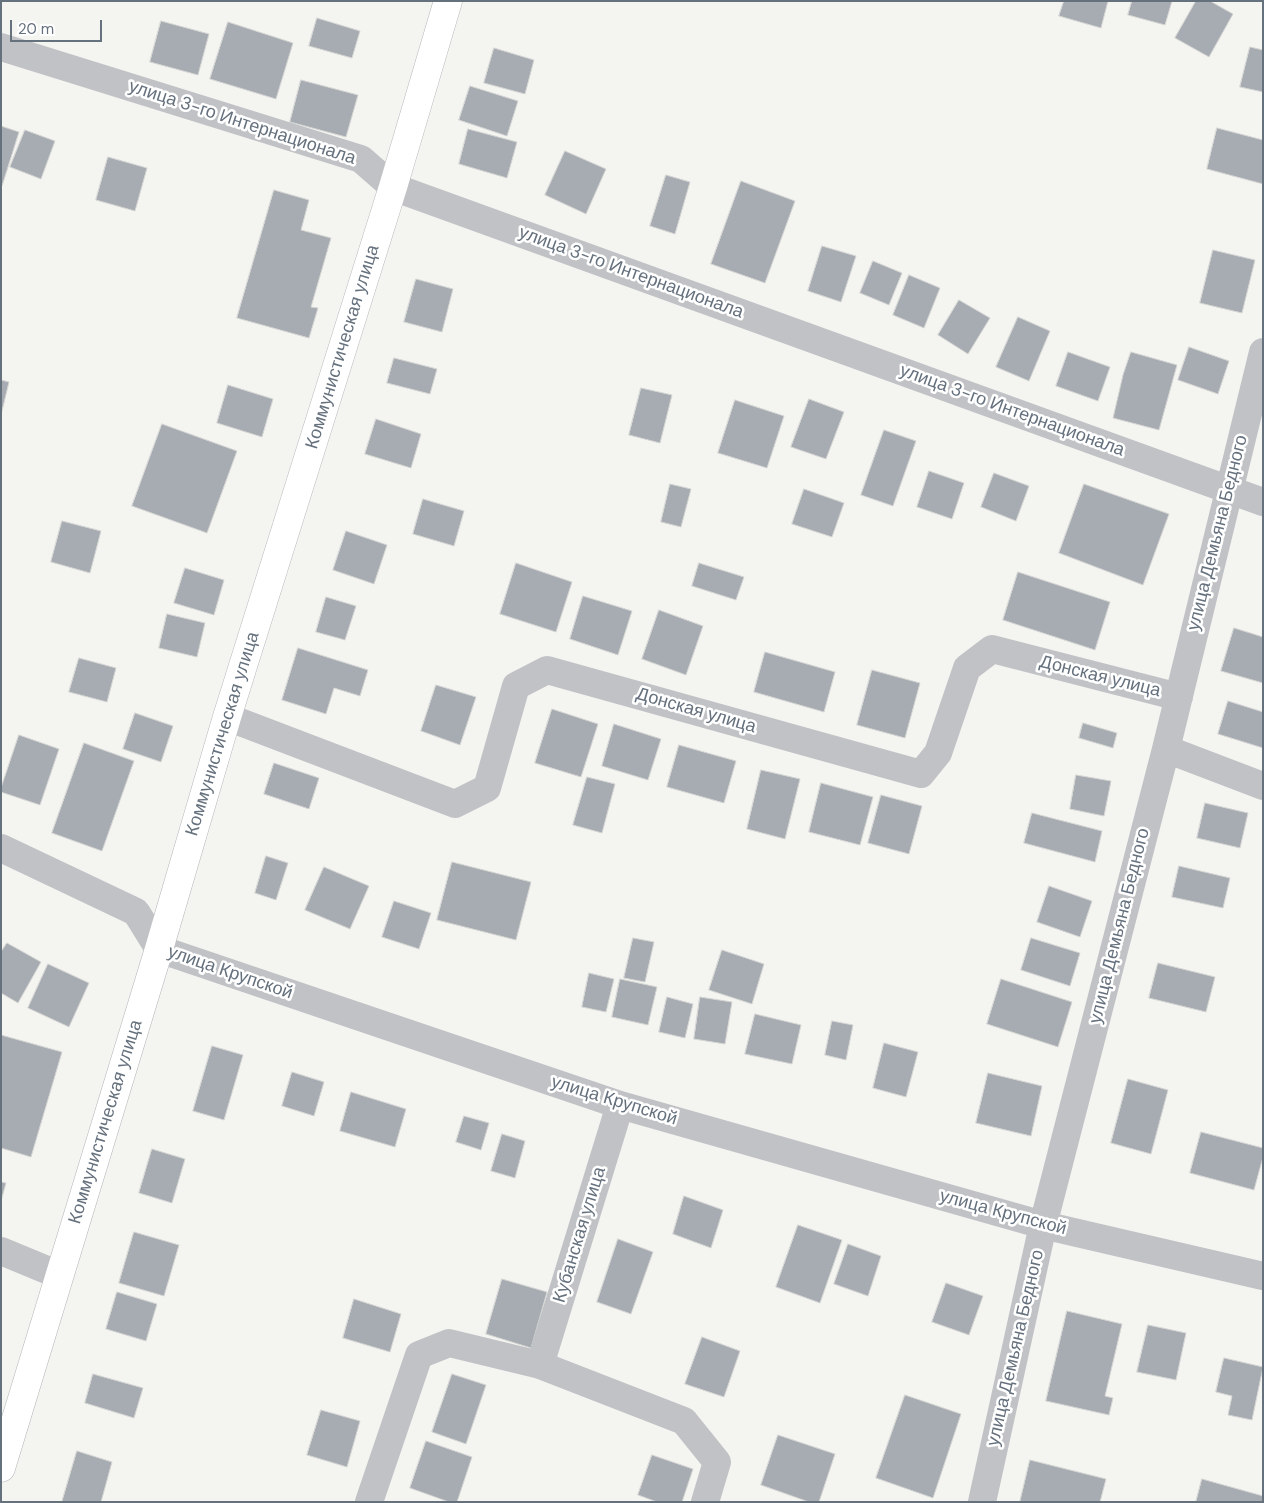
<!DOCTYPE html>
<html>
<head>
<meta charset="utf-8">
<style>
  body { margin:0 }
  #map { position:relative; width:1264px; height:1503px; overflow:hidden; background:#f4f4f1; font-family:"DM Sans",sans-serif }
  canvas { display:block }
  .frame { position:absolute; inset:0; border:2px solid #66717e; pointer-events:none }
  .scale { position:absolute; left:10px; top:20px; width:92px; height:22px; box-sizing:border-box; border:2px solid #66717e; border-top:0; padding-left:6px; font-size:15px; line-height:18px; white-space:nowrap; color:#66717e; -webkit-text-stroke:4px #fff; paint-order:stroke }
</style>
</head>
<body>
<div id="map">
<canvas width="1264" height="1503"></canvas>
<div class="frame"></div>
<div class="scale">20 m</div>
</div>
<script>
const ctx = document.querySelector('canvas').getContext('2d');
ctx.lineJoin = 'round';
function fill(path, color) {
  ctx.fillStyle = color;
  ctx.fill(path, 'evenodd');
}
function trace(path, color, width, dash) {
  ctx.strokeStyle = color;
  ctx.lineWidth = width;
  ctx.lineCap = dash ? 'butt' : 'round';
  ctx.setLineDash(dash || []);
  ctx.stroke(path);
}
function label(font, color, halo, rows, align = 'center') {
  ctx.font = font + ' "DM Sans",sans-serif';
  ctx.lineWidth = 5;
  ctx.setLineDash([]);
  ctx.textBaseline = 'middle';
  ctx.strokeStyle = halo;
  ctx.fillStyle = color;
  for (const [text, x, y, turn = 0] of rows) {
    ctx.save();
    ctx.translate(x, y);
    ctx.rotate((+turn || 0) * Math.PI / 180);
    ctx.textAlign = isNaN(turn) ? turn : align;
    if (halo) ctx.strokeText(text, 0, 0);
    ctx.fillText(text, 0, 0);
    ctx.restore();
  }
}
const building = new Path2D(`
  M1064,1H1108L1101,28L1059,16Z
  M1132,1H1172L1165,25L1128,15Z
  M1196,1H1210L1233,14L1209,57L1175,38Z
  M317,18L360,31L352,58L309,46Z
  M161,21L209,34L198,75L150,62Z
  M228,22L293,43L276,99L210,79Z
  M1250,47L1263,50V92L1240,87Z
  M494,48L534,60L525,94L484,83Z
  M301,80L358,95L346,137L290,122Z
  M470,86L518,101L507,136L459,120Z
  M1,126L19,132L2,186L1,185Z
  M1217,128L1263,140V184L1207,169Z
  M468,129L517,142L507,178L459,164Z
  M25,130L55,141L41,179L10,167Z
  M565,151L606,169L586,214L545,195Z
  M108,157L147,168L135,211L96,200Z
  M666,175L690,182L675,234L650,226Z
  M741,181L795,201L765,283L711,264Z
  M274,190L309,200L301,230L331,238L311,307L318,308L309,338L237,318Z
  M822,246L856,256L841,302L808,291Z
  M1213,250L1255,260L1242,313L1200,303Z
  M873,261L902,273L889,305L860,293Z
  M909,275L940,288L924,328L893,315Z
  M416,279L453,289L442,332L404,322Z
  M959,300L990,318L968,354L938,335Z
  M1018,317L1050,331L1029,381L996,367Z
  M1189,347L1229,361L1218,394L1178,380Z
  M1068,352L1110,367L1098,401L1056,386Z
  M1131,352L1177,365L1159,430L1113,418L1123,375Z
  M394,358L437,369L430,394L387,383Z
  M1,380L9,382L1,415Z
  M228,385L273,399L262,437L217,423Z
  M641,388L672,395L660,443L629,435Z
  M809,399L844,412L826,459L791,447Z
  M735,400L784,416L767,468L718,453Z
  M376,419L421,434L411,468L365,454Z
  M162,424L237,451L207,533L132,506Z
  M884,430L916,441L893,506L861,495Z
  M929,471L964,483L952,519L917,507Z
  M994,473L1029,486L1016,521L981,507Z
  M670,484L691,489L681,527L661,522Z
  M1084,484L1169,514L1143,585L1059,553Z
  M804,489L844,503L832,537L792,524Z
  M423,499L464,511L454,546L413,534Z
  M62,521L101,531L90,573L51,562Z
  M346,531L387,545L374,584L333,570Z
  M516,563L572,582L556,632L500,614Z
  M699,563L744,577L736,600L692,586Z
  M185,568L224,580L214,615L174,603Z
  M1018,572L1110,602L1095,650L1003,620Z
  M583,596L632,611L618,655L570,639Z
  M326,597L356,606L345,640L316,632Z
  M659,610L703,626L686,675L642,659Z
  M167,614L205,623L197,657L159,648Z
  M1234,628L1263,637V683L1221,671Z
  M298,648L368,670L360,696L334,688L326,714L282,700Z
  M765,652L835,672L824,712L754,692Z
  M79,658L116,668L107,702L69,692Z
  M872,670L920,683L905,738L857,725Z
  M436,685L476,697L460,745L421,731Z
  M1228,701L1263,712V748L1218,734Z
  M552,709L598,724L581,777L535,763Z
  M135,713L173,726L161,762L123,749Z
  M1083,723L1117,733L1113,748L1079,738Z
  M614,724L661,739L648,780L602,766Z
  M19,735L59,749L40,805L1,792V788Z
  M84,743L134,761L102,851L52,833Z
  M679,745L736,761L724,803L667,787Z
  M274,763L319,778L309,809L264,794Z
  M761,770L800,779L785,839L747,829Z
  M1076,775L1111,781L1104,816L1070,809Z
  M587,777L615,784L602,833L573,825Z
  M821,783L873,797L860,845L809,832Z
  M881,795L922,806L909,854L868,843Z
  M1205,803L1248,813L1240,848L1197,838Z
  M1032,813L1102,831L1095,862L1024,843Z
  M266,856L288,863L276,900L255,893Z
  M452,862L531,882L516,940L437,920Z
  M1179,866L1230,878L1223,908L1172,897Z
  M324,867L369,886L350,929L305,910Z
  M1049,886L1092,901L1080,937L1037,922Z
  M394,901L431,913L419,949L382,937Z
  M633,938L654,942L645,982L624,978Z
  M1031,938L1080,953L1070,986L1021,970Z
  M7,943L41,962L18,1003L1,993V952Z
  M722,950L764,964L752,1004L709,990Z
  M1158,963L1215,977L1206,1012L1149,998Z
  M48,964L89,983L69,1027L28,1008Z
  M589,973L614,979L606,1012L582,1007Z
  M620,979L657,987L648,1025L612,1017Z
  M1001,979L1072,1002L1058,1047L987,1024Z
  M667,997L693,1004L685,1038L659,1032Z
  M700,997L732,1002L725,1044L694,1039Z
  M755,1014L801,1025L792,1064L745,1054Z
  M832,1021L853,1025L846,1060L825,1055Z
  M1,1035L62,1052L31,1157L1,1148Z
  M884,1043L918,1052L906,1097L873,1088Z
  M212,1046L243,1055L224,1120L193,1111Z
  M292,1072L324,1082L314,1116L282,1106Z
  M988,1073L1042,1086L1031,1136L976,1123Z
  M1128,1079L1168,1090L1151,1154L1111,1143Z
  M351,1092L406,1109L395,1147L340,1131Z
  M464,1116L489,1123L481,1150L456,1142Z
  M1201,1132L1263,1148V1157L1254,1190L1190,1173Z
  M502,1134L525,1141L515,1178L491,1171Z
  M152,1149L185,1159L172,1203L139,1193Z
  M1,1182L6,1183L1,1201Z
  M684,1196L723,1210L711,1248L673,1234Z
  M798,1225L842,1240L820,1303L776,1287Z
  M134,1232L179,1245L164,1296L119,1283Z
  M618,1239L653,1252L631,1314L597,1302Z
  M848,1244L881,1256L868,1296L834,1284Z
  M502,1279L547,1292L531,1348L486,1334Z
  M946,1283L983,1296L969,1335L932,1322Z
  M117,1292L157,1304L146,1341L106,1329Z
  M354,1299L401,1314L390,1352L343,1338Z
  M1067,1311L1122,1324L1105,1396L1113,1398L1109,1415L1046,1401Z
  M1148,1325L1186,1333L1176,1380L1137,1372Z
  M702,1337L740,1351L724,1397L685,1384Z
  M1224,1358L1263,1367L1252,1420L1228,1415L1232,1396L1216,1392Z
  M93,1374L143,1388L134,1418L85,1403Z
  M452,1374L486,1385L466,1444L432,1432Z
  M905,1395L961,1414L933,1498L876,1478Z
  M321,1410L360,1421L347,1467L307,1455Z
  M778,1435L835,1454L819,1502H809L761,1485Z
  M426,1441L472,1457L457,1502H449L410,1488Z
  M77,1451L112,1462L101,1502H62Z
  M652,1455L693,1469L682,1502H657L638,1495Z
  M1030,1460L1106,1479L1100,1502H1020Z
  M1202,1479L1263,1496V1502H1196Z`);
const minor = new Path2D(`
  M1,47L361,159L393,187L1263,502
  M227,717L455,804L487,788L516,686L547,670L921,774L938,753L967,668L992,649L1179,697
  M1166,749L1263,786
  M1,848L136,912L159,949L620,1105L1043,1225L1263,1276
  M1,1251L59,1275
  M540,1365L620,1105
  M369,1502L419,1355L449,1343L540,1365L684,1421L717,1462L705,1502
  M982,1502L1043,1225L1166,749L1263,352`);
const secondary = new Path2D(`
  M1,1468L159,949L227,717L393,187L448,1`);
const streetNames = [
  ["улица 3-го Интернационала",242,123,18],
  ["улица 3-го Интернационала",631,273,20],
  ["Коммунистическая улица",343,347,-73],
  ["улица 3-го Интернационала",1012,411,20],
  ["улица Демьяна Бедного",1218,533,-76],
  ["Донская улица",1100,677,14],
  ["Донская улица",696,711,16],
  ["Коммунистическая улица",223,734,-73],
  ["улица Демьяна Бедного",1120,926,-76],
  ["улица Крупской",230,973,19],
  ["улица Крупской",614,1101,17],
  ["Коммунистическая улица",106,1122,-73],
  ["улица Крупской",1003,1213,15],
  ["Кубанская улица",580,1235,-73],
  ["улица Демьяна Бедного",1016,1348,-77]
];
fill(building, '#a6acb2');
trace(building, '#d5d5d3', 1);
trace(secondary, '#b2b6ba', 29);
trace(minor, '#c0c2c5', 28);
trace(secondary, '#fff', 28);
label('18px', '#66717e', '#fff', streetNames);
</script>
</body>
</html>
